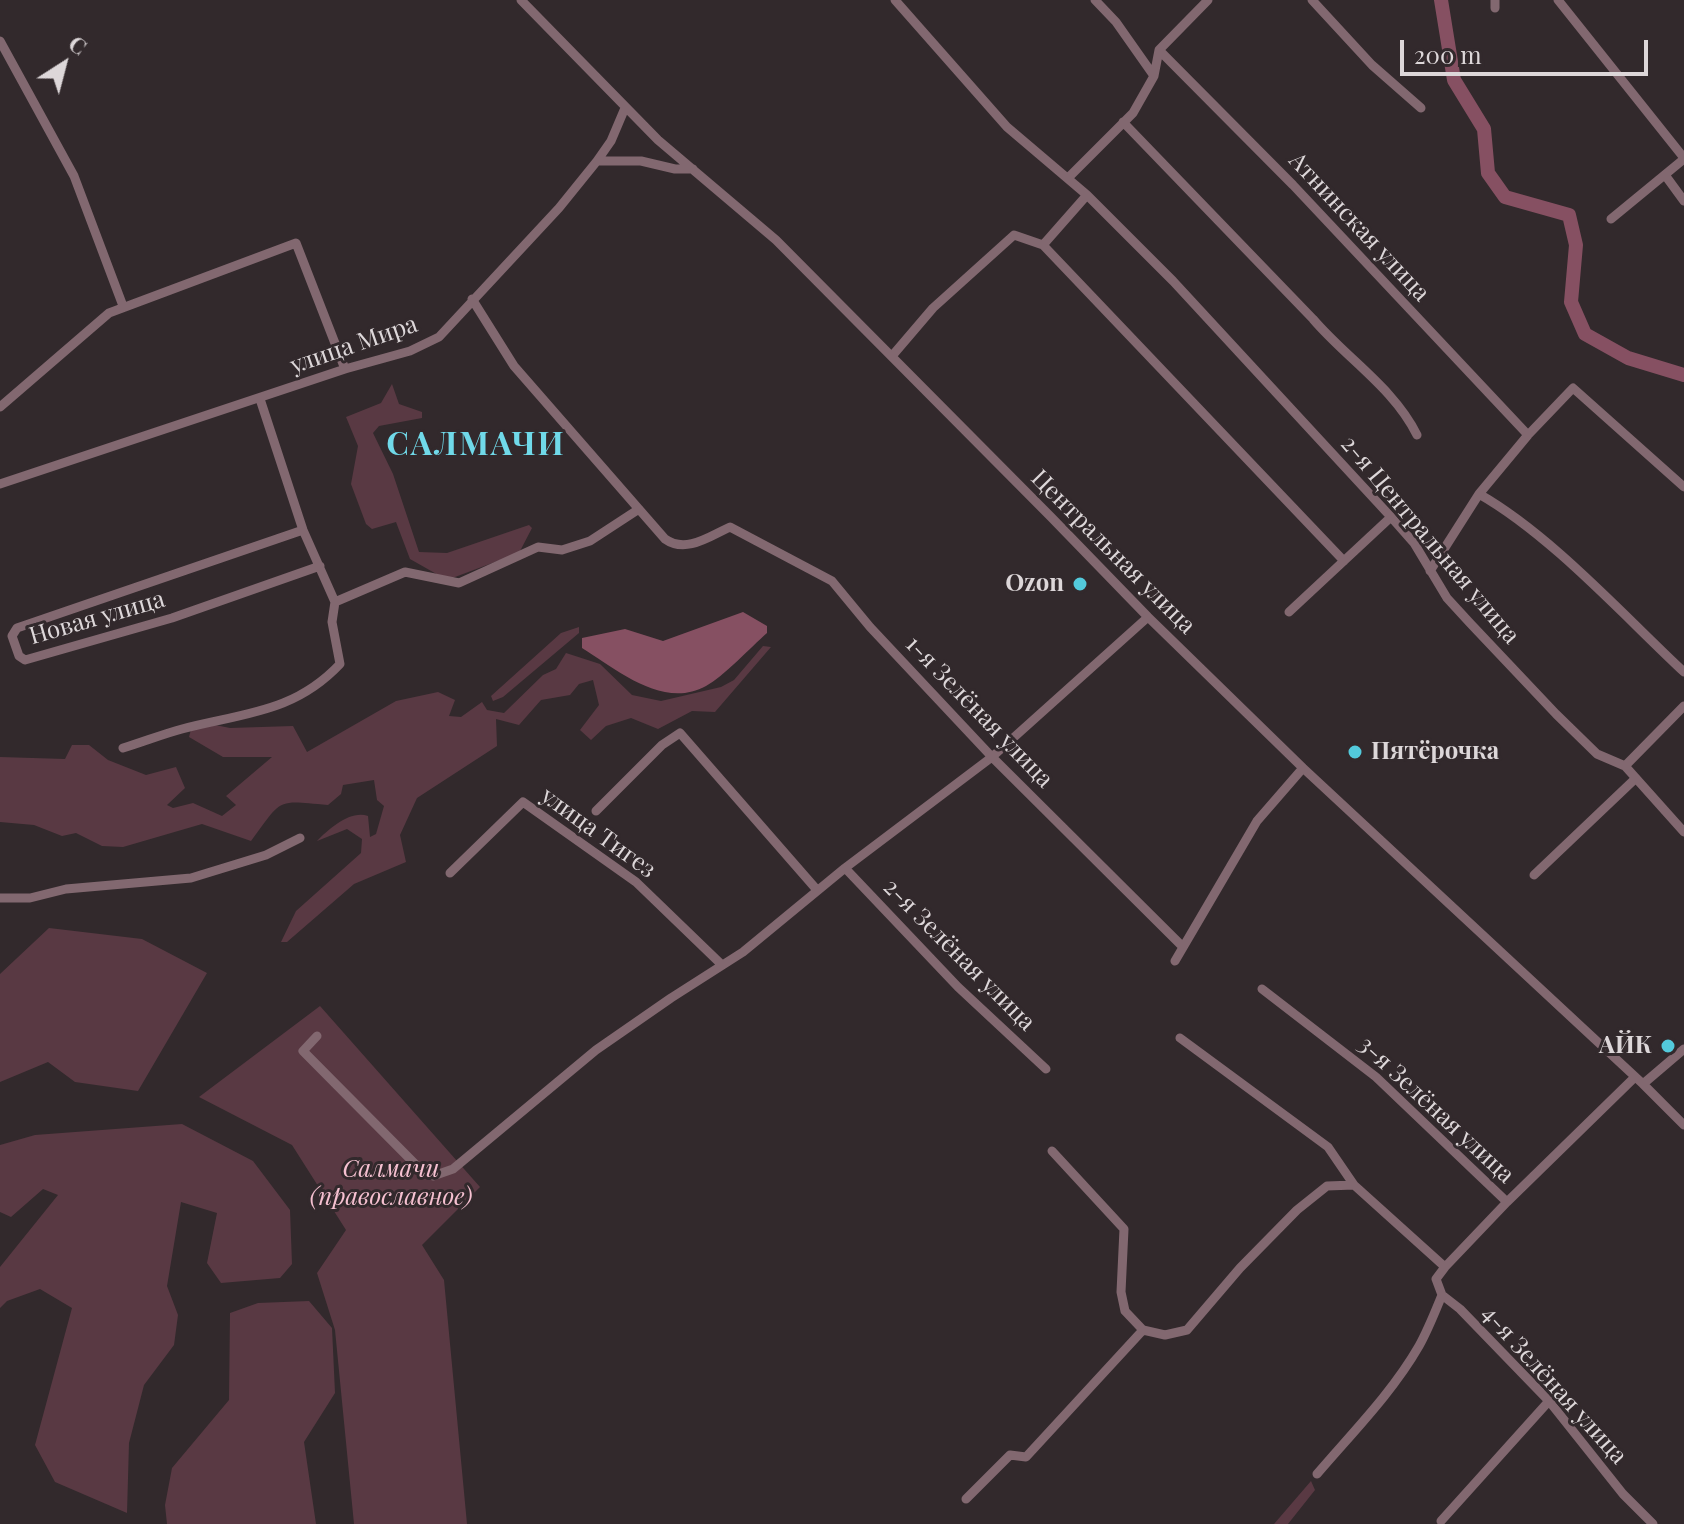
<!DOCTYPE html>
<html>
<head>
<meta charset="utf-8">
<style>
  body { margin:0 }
  #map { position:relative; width:1684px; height:1524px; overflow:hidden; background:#32292c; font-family:"Playfair Display",serif }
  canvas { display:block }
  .north { position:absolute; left:24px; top:24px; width:80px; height:80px; -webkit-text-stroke:6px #32292c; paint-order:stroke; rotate:36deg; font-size:22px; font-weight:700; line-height:32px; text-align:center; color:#ddd7d9 }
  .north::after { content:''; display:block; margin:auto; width:28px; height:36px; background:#ddd7d9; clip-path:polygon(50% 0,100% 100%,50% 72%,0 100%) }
  .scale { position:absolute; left:1400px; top:40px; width:248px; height:36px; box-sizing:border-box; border:4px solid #ddd7d9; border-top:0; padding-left:10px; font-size:24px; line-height:28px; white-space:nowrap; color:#ddd7d9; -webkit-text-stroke:6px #32292c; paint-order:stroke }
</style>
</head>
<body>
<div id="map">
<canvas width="1684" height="1524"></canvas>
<div class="north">С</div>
<div class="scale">200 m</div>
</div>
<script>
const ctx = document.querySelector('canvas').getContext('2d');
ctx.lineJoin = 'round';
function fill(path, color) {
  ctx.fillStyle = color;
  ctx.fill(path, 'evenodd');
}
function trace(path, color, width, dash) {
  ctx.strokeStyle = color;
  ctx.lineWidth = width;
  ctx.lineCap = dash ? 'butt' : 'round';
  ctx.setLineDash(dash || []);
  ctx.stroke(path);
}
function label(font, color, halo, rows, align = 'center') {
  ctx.font = font + ' "Playfair Display",serif';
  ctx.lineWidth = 6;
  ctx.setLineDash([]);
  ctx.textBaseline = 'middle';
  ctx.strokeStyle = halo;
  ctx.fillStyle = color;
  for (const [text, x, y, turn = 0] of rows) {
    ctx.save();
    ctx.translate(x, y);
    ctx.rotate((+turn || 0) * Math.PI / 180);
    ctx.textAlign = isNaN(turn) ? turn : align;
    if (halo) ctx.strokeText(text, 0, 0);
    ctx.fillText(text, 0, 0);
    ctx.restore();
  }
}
const green = new Path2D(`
  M392,384L399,404L422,412V418L379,426L373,433L393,474L419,552L447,553L529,525L532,528L519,553L447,580L410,559L396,522L372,529L366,524L351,484L358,446L346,417L381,403Z
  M579,627V633L503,697L493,701L491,696L561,633Z
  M763,646L771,647L715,712L692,711L658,729L631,718L606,726L591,740L580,730L599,705L593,680L579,684L570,695L541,700L519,725L496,719L497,746L417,798L400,835L406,862L354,884L287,942H281L296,911L361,853L362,839L347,829L317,841C329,829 350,810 368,816L370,837L376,834L384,806L377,800L374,780L343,785L341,794L328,805C275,800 283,798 251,841L202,824L123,847L102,846L76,833L62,836L34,825L0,822V757L65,759L72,745H89L108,760L146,775L176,767L185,788L167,805L173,808L193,803L222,816L236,805L226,796L272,757H223L189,737L192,726L200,722L230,728L293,726L307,752L396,701L438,692L455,700L449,716L461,717L482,702L487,710L504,713L543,675L556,669L566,653L600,664L632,695L661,701L721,687L734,680Z
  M49,928L142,939L207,973L138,1091L75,1082L48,1062L0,1082V974Z
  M320,1006L480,1187L422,1245L444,1280L467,1524H354L335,1330L317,1273L346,1230L292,1145L199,1097Z
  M182,1124L253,1161L290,1210L292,1264L280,1278L221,1283L207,1263L217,1213L181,1202L167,1286L178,1315L174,1345L144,1385L129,1443L127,1513L55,1482L35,1445L72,1308L40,1289L7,1301L0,1308V1267L58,1195L43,1189L11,1217L0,1212V1145L35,1135Z
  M309,1301L332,1328L335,1393L304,1442L316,1524H167L165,1505L172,1468L229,1400L230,1313L258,1303Z
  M1311,1481L1315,1490L1288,1524H1274Z`);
const water = new Path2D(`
  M743,612L767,626V633C751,647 723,677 706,686C663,710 616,669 582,648V638L625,629L663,641Z`);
const river = new Path2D(`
  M1441,0L1454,80L1484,129L1488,173L1505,197L1569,215L1576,245L1571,302L1585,334L1628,358L1684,375`);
const minor = new Path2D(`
  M521,0L658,140L776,240L1051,517L1148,617L1303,768L1643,1084L1684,1125
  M895,0L1007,127L1087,195L1173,281L1391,517L1414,543L1447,598L1469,622L1556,714L1597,754L1625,766L1684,832
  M1095,0L1116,22L1154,76
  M1312,0L1372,65L1421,108
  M1495,0V8
  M1558,0L1684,158
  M0,41L74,176L123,306
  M1159,50L1293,185L1528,435
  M1123,122L1313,319C1346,358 1394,388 1417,435
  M597,161H641L675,169H693
  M1665,175L1684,201
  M1068,178L1133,113L1154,76L1159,50L1208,0
  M1611,219L1684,159
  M1043,245L1087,195
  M472,299L514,366L665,539C686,554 710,536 730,527L832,581L870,627L992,757L1183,947
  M892,356L933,308L1014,235L1043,245L1344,561
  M260,399L303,530L335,602L405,572L459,583L538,547L562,550L590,541L639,509
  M0,407L109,313L296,243L345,369
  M0,484L345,369L410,351L439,337L559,208L597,161L611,141L625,108
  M1479,494C1551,535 1623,615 1684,672
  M303,530L17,628L12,636L19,656L25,660L172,618L320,566
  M1430,571L1479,494L1528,435L1573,388L1684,487
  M1289,612L1391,517
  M123,748C143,742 163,734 182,729C243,713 294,713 340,664L332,622L335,602
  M1625,766L1684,706
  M596,811L662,745L680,733L817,890
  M845,868L958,987L1046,1069
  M450,873L523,802L636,882L722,965
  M1534,875L1636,778
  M0,898H30L66,889L191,878L266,855L300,838
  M1175,961L1257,821L1303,768
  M1262,989L1376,1077L1507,1202
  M317,1036L303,1051L418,1167L433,1176L453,1169L596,1050L671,998L743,952L845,868L992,757L1148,617
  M1180,1038L1328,1147L1354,1185L1445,1267
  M1643,1084L1684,1049
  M1052,1151L1124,1229L1121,1292L1125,1311L1143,1330
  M1442,1295L1436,1279L1445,1267L1507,1202L1635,1077
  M1317,1474C1352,1433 1392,1393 1419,1346C1428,1330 1435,1312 1442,1295L1460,1309L1549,1401L1623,1494L1653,1524
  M966,1499L1010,1455L1026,1457L1143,1330L1165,1335L1187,1330L1240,1268L1297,1210L1327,1186L1354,1185
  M1441,1521L1549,1401`);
const markers = [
  [1080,584,8,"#53cadc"],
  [1355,752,8,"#53cadc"],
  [1668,1046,8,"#53cadc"]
];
const streetNames = [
  ["Атнинская улица",1359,227,47],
  ["улица Мира",354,345,-19],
  ["2-я Центральная улица",1430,540,50],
  ["Центральная улица",1113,552,45],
  ["Новая улица",97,618,-16],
  ["1-я Зелёная улица",979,712,46],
  ["улица Тигез",598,833,36],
  ["2-я Зелёная улица",959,955,45],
  ["3-я Зелёная улица",1436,1110,43],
  ["4-я Зелёная улица",1554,1385,48]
];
const poiNames = [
  ["Ozon",1064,584],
  ["Пятёрочка",1371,752,"left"],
  ["АЙК",1652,1046]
];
const parkNames = [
  ["Салмачи",391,1170],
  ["(православное)",391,1198]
];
const districtNames = [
  ["САЛМАЧИ",476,445]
];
fill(green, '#593943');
fill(water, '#865062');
trace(river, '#865062', 14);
trace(minor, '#826870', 9);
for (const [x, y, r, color] of markers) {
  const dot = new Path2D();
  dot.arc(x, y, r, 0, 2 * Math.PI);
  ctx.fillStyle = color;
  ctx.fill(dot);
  trace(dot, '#32292c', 3);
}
label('24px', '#ddd7d9', '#32292c', streetNames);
label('bold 24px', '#ddd7d9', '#32292c', poiNames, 'right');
label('italic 24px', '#f6c1d1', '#32292c', parkNames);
ctx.letterSpacing = '2px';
label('bold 32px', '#70d9e9', '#32292c', districtNames);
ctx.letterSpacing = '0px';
</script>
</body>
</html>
